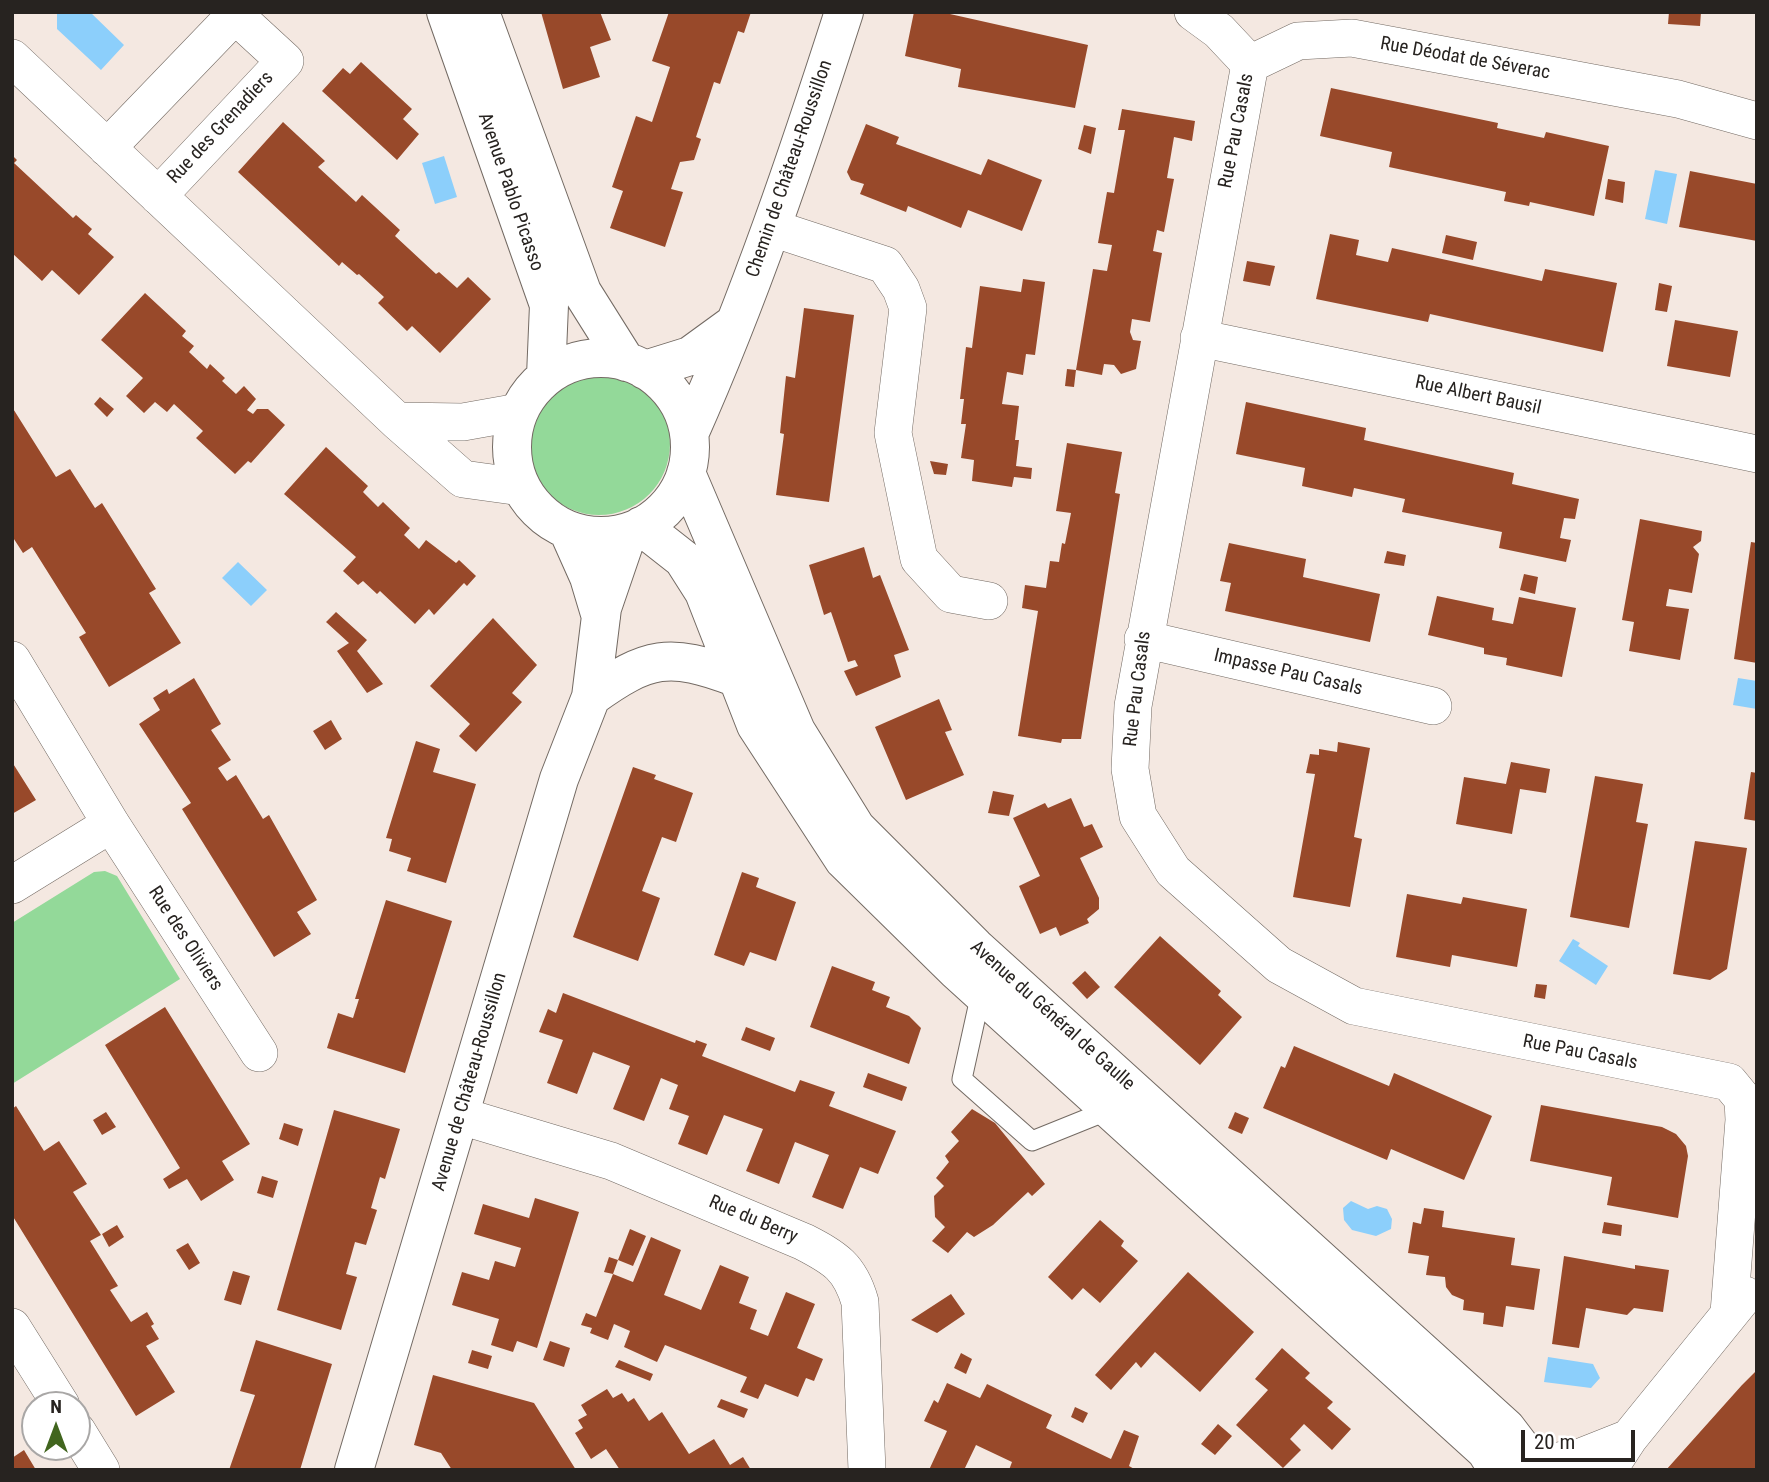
<!DOCTYPE html>
<html>
<head>
<meta charset="utf-8">
<style>
  body { margin:0 }
  #map { position:relative; width:1769px; height:1482px; overflow:hidden; background:#f4e8e1; font-family:"Roboto Condensed",sans-serif }
  canvas { display:block }
  .frame { position:absolute; inset:0; border:14px solid #272320; pointer-events:none }
  .north { position:absolute; left:21px; top:1391px; width:70px; height:70px; box-sizing:border-box; background:#fff; border:2px solid #a9a7a6; border-radius:50%; rotate:0deg; font-size:19px; font-weight:700; line-height:28px; text-align:center; color:#272320 }
  .north::after { content:''; display:block; margin:auto; width:24px; height:32px; background:#41651e; clip-path:polygon(50% 0,100% 100%,50% 72%,0 100%) }
  .scale { position:absolute; left:1521px; top:1430px; width:114px; height:32px; box-sizing:border-box; border:4px solid #272320; border-top:0; padding-left:9px; font-size:21px; line-height:24px; white-space:nowrap; color:#272320; -webkit-text-stroke:5px #fff; paint-order:stroke }
</style>
</head>
<body>
<div id="map">
<canvas width="1769" height="1482"></canvas>
<div class="frame"></div>
<div class="north">N</div>
<div class="scale">20 m</div>
</div>
<script>
const ctx = document.querySelector('canvas').getContext('2d');
ctx.lineJoin = 'round';
function fill(path, color) {
  ctx.fillStyle = color;
  ctx.fill(path, 'evenodd');
}
function trace(path, color, width, dash) {
  ctx.strokeStyle = color;
  ctx.lineWidth = width;
  ctx.lineCap = dash ? 'butt' : 'round';
  ctx.setLineDash(dash || []);
  ctx.stroke(path);
}
function label(font, color, halo, rows, align = 'center') {
  ctx.font = font + ' "Roboto Condensed",sans-serif';
  ctx.lineWidth = 7;
  ctx.setLineDash([]);
  ctx.textBaseline = 'middle';
  ctx.strokeStyle = halo;
  ctx.fillStyle = color;
  for (const [text, x, y, turn = 0] of rows) {
    ctx.save();
    ctx.translate(x, y);
    ctx.rotate((+turn || 0) * Math.PI / 180);
    ctx.textAlign = isNaN(turn) ? turn : align;
    if (halo) ctx.strokeText(text, 0, 0);
    ctx.fillText(text, 0, 0);
    ctx.restore();
  }
}
const green = new Path2D(`
  M528 444a71 71 0 1 1 142 0a71 71 0 1 1-142 0Z
  M105,871L117,876L180,979L12,1084V923L94,872Z`);
const water = new Path2D(`
  M57,12H90L124,45L101,70L57,29Z
  M444,156L457,197L435,204L422,163Z
  M1655,170L1677,174L1667,224L1645,219Z
  M238,562L267,590L251,606L222,578Z
  M1738,678L1757,681V709L1733,705Z
  M1573,939L1580,943L1578,946L1608,966L1596,985L1559,961Z
  M1351,1201L1368,1209L1377,1206L1387,1209L1392,1219L1391,1229L1376,1236L1352,1230L1344,1220L1343,1208Z
  M1548,1357L1593,1364L1600,1378L1591,1388L1544,1382Z`);
const building = new Path2D(`
  M541,12H600L611,40L590,47L600,77L563,89Z
  M669,12H751L744,33L738,31L720,84L714,82L696,137L701,139L694,160L680,162L671,189L683,192L665,247L610,228L623,191L612,187L636,116L652,122L670,67L652,61Z
  M914,12H941L1088,45L1075,108L958,87L961,69L905,56Z
  M1669,12H1701L1700,26L1668,24Z
  M361,62L412,109L403,119L419,134L397,160L322,91L343,68L350,74Z
  M1331,88L1498,123L1497,128L1544,138L1546,132L1609,146L1594,216L1530,202L1529,206L1504,201L1506,192L1389,167L1392,152L1320,136Z
  M1122,109L1195,121L1192,141L1174,137L1167,178L1174,179L1164,232L1157,230L1153,251L1162,253L1150,322L1132,319L1130,332L1133,340L1141,341L1136,369L1121,374L1114,365L1104,364L1102,375L1076,370L1093,269L1107,271L1112,245L1098,243L1107,192L1114,193L1125,130H1118Z
  M283,122L325,161L318,167L356,202L362,195L400,230L395,236L436,274L439,272L457,288L468,277L491,299L440,353L412,326L407,331L378,303L384,297L359,274L357,275L342,262L339,266L238,172Z
  M866,124L899,137L896,144L981,175L988,159L1042,180L1022,231L968,210L961,228L908,206L906,212L860,194L864,184L851,180L847,172Z
  M1084,125L1096,128L1091,154L1078,149Z
  M12,155L17,160L14,163L73,218L76,215L92,229L88,234L114,257L79,295L52,270L42,281L12,253Z
  M1690,171L1757,184V241L1679,227Z
  M1608,179L1625,182L1623,203L1605,199Z
  M1330,234L1359,240L1356,255L1388,262L1392,248L1542,281L1545,269L1617,283L1603,352L1430,314L1428,322L1316,299Z
  M1446,235L1477,242L1473,260L1442,253Z
  M1247,261L1275,266L1270,286L1243,281Z
  M1023,279L1045,282L1035,355L1026,354L1023,375L1007,372L1002,404L1019,406L1015,440H1019L1016,466L1032,468L1031,479L1014,477L1012,487L972,481L974,460L961,458L966,424H961L964,399H960L966,347L972,348L980,286L1021,292Z
  M1659,283L1672,286L1667,312L1655,310Z
  M145,293L186,331L182,336L194,346L189,352L207,369L210,364L225,378L222,381L236,394L244,386L256,399L247,410L253,414L257,409H268L285,425L251,463L248,461L235,474L196,438L203,431L174,404L167,412L155,402L144,413L126,396L143,378L101,340Z
  M804,308L854,315L829,502L776,495L784,434L780,433L786,376L795,378Z
  M1675,320L1738,331L1730,377L1667,366Z
  M1067,369L1076,370L1074,387L1065,386Z
  M100,397L114,409L107,417L94,404Z
  M1246,402L1366,428L1364,440L1514,473L1512,484L1579,499L1575,519L1564,518L1560,538L1571,540L1566,562L1499,548L1502,532L1402,512L1405,499L1354,488L1352,497L1302,486L1305,468L1236,454Z
  M12,407L56,477L70,469L95,508L102,503L156,589L149,593L181,643L109,687L79,637L86,633L32,547L23,553L12,536Z
  M1067,443L1122,452L1115,493L1120,494L1081,739H1062L1061,743L1018,736L1038,611L1022,608L1025,585L1046,588L1050,561L1059,562L1062,543L1065,544L1071,513L1056,511Z
  M326,447L368,486L363,492L378,507L383,502L410,528L404,535L419,549L426,540L456,563L459,560L476,576L467,586L464,583L434,615L429,609L415,624L380,591L377,594L363,581L358,585L343,571L356,557L284,494Z
  M930,461L948,464L946,475L934,474Z
  M1640,519L1702,531L1701,541L1693,547L1699,554L1692,593L1669,589L1666,606L1689,609L1680,660L1629,651L1634,622L1622,620Z
  M1751,542L1757,543V663L1734,659Z
  M1229,543L1306,559L1303,577L1380,594L1370,642L1225,611L1231,583L1220,581Z
  M864,547L873,578L880,575L909,650L894,655L901,677L856,696L844,671L858,666L855,660L848,662L831,612L824,615L809,565Z
  M1387,551L1406,555L1404,566L1384,563Z
  M1524,574L1538,577L1535,594L1520,590Z
  M1437,596L1494,608L1492,620L1513,624L1519,597L1576,608L1562,677L1506,665L1507,658L1484,654V648L1428,635Z
  M336,612L367,640L357,651L383,684L367,693L337,651L349,643L326,622Z
  M493,618L537,665L512,693L522,702L476,752L459,736L470,724L430,686Z
  M194,678L221,724L211,730L231,760L218,768L227,781L236,775L263,819L269,815L317,900L297,912L311,934L274,957L182,809L191,803L139,724L160,710L153,698L167,689L169,694Z
  M939,699L952,730L945,732L964,775L906,800L875,727Z
  M331,720L342,739L325,750L313,731Z
  M416,741L440,749L433,772L476,784L446,883L407,871L411,858L389,851L392,839L386,838Z
  M1338,742L1370,748L1354,837L1362,839L1350,907L1293,897L1315,774L1306,773L1310,754L1319,755V749L1337,752Z
  M12,762L36,800L12,814Z
  M1511,762L1550,769L1546,793L1520,789L1512,834L1456,824L1464,777L1506,784Z
  M633,767L656,775L654,779L693,793L676,842L662,837L642,891L660,898L638,961L573,937Z
  M1751,772L1757,773V821L1744,819Z
  M1595,776L1643,784L1636,822L1648,824L1629,928L1570,917Z
  M993,791L1014,795L1009,816L988,813Z
  M1071,798L1084,827L1092,824L1103,847L1080,858L1099,898V909L1087,919L1089,923L1060,936L1056,927L1040,934L1019,886L1040,876L1013,818L1045,803L1048,808Z
  M1695,841L1747,848L1727,969L1710,980L1673,974Z
  M742,872L759,878L756,887L796,902L776,961L750,952L744,966L714,955Z
  M1407,894L1461,904L1463,897L1527,909L1517,967L1452,955L1450,967L1396,957Z
  M386,900L452,921L405,1073L327,1048L338,1013L353,1018L359,999H355Z
  M1160,936L1221,991L1218,995L1242,1017L1200,1065L1114,987Z
  M832,966L875,982L872,990L890,997L886,1007L909,1016L921,1028L909,1064L810,1027Z
  M1085,971L1100,987L1087,999L1072,983Z
  M1536,984L1547,985L1545,999L1534,997Z
  M563,993L695,1043L696,1040L707,1044L702,1056L795,1092L800,1080L835,1092L829,1106L896,1131L878,1174L860,1167L843,1209L812,1197L829,1155L813,1149L795,1142L779,1184L746,1171L763,1129L724,1115L707,1155L678,1144L689,1116L669,1109L678,1085L661,1078L644,1121L613,1109L630,1066L593,1052L577,1094L547,1083L563,1040L539,1032L548,1009L556,1013Z
  M165,1007L250,1144L222,1161L234,1180L201,1201L187,1179L169,1189L163,1179L180,1168L105,1045Z
  M746,1027L775,1038L770,1051L741,1040Z
  M1294,1046L1389,1086L1394,1073L1492,1116L1464,1180L1391,1149L1387,1160L1263,1108L1281,1066L1285,1068Z
  M868,1073L907,1087L902,1101L863,1087Z
  M1541,1105L1662,1127L1676,1134L1686,1146L1688,1156L1678,1218L1607,1205L1612,1177L1530,1161Z
  M16,1106L44,1151L59,1141L87,1184L73,1192L101,1235L90,1241L118,1286L110,1290L131,1322L147,1312L154,1324L151,1326L159,1339L146,1346L175,1392L136,1416L12,1215V1109Z
  M972,1109L995,1123L1045,1184L1032,1196L1028,1192L993,1225L974,1237L967,1232L948,1253L932,1241L945,1227L935,1217L934,1196L944,1186L936,1178L949,1162L945,1156L959,1141L951,1132Z
  M334,1110L400,1129L385,1179L380,1177L371,1208L377,1210L366,1245L355,1242L346,1274L357,1277L341,1330L277,1310Z
  M106,1112L116,1127L102,1135L93,1120Z
  M1235,1112L1249,1118L1242,1134L1228,1128Z
  M284,1123L303,1129L298,1146L279,1139Z
  M262,1176L278,1181L273,1198L257,1193Z
  M535,1198L579,1212L537,1348L517,1341L513,1352L491,1345L499,1319L452,1305L462,1272L489,1280L495,1261L515,1267L521,1248L474,1234L483,1204L529,1218Z
  M1424,1208L1444,1211L1442,1227L1515,1238L1511,1265L1540,1269L1534,1310L1506,1306L1503,1327L1483,1324L1484,1313L1463,1310L1464,1300L1452,1295L1446,1287L1445,1277L1426,1275L1429,1256L1408,1253L1413,1222L1421,1224Z
  M1100,1220L1124,1241L1121,1246L1138,1261L1100,1303L1083,1288L1072,1300L1048,1277Z
  M1604,1222L1622,1225L1621,1236L1602,1233Z
  M117,1225L124,1237L109,1247L102,1234Z
  M630,1229L646,1236L633,1266L618,1260Z
  M651,1237L681,1250L664,1295L682,1302L701,1310L720,1265L749,1277L739,1303L757,1310L750,1329L768,1336L786,1292L815,1304L797,1348L823,1359L814,1381L806,1378L798,1397L765,1384L758,1399L740,1392L747,1377L665,1345L657,1362L624,1347L630,1331L614,1324L608,1340L590,1333L592,1328L581,1325L586,1313L596,1317L613,1274L633,1282Z
  M188,1243L200,1263L189,1270L176,1250Z
  M1564,1256L1635,1269V1265L1669,1270L1663,1312L1634,1308L1627,1315L1586,1308L1579,1348L1552,1344Z
  M609,1257L618,1260L613,1274L604,1272Z
  M233,1271L250,1276L241,1305L224,1300Z
  M1188,1272L1254,1332L1200,1392L1155,1352L1141,1368L1136,1362L1111,1390L1095,1375Z
  M951,1294L965,1314L937,1333L911,1320Z
  M256,1340L332,1364L300,1470H229L255,1395L240,1391Z
  M550,1341L570,1348L564,1367L543,1360Z
  M1282,1348L1310,1373L1305,1378L1333,1402L1327,1408L1351,1429L1332,1450L1304,1424L1290,1439L1301,1450L1283,1468L1236,1425L1268,1390L1255,1379Z
  M472,1350L492,1356L488,1369L468,1363Z
  M961,1353L972,1359L966,1374L954,1368Z
  M619,1360L653,1374L650,1381L615,1367Z
  M1757,1370V1470H1666L1742,1385Z
  M433,1375L534,1403L576,1470H452L441,1453L414,1445Z
  M947,1383L980,1398L987,1384L1020,1400L1052,1415L1046,1428L1111,1459L1124,1430L1139,1436L1129,1466L1136,1470H1009L1012,1462L976,1445L964,1470H929L947,1431L924,1421L934,1400L938,1403Z
  M607,1389L613,1398L622,1393L628,1402L634,1398L649,1421L662,1412L689,1454L714,1439L730,1465L743,1457L751,1470H620L606,1449L591,1459L575,1433L583,1428L578,1420L587,1415L581,1405Z
  M721,1399L748,1409L744,1418L717,1407Z
  M1075,1407L1088,1413L1083,1423L1071,1417Z
  M1218,1424L1232,1436L1215,1455L1201,1444Z
  M24,1450L36,1470H12V1458Z`);
const lane = new Path2D(`
  M981,993L962,1079L1032,1141L1109,1110`);
const street = new Path2D(`
  M1193,12L1219,31L1250,64L1298,41L1352,38L1678,99L1757,121
  M12,58L397,421L463,479L521,487
  M1250,64L1133,706L1130,769L1138,816L1173,871L1279,965L1354,1006L1729,1082L1743,1099L1744,1120L1729,1313
  M107,148L235,15L285,61L158,196
  M772,228L885,265L901,289L908,308L893,433L919,559L951,594L989,601
  M1199,338L1757,454
  M397,421L463,422L519,412
  M1143,639L1433,706
  M12,660L111,824L259,1053
  M12,885L111,824
  M461,1116L611,1161L804,1242C835,1258 850,1267 860,1302L867,1470
  M12,1327L61,1405
  M77,1431L101,1470
  M1535,1465L1581,1457L1629,1438
  M1608,1470L1629,1438L1745,1295`);
const secondary = new Path2D(`
  M446,12L549,305L546,376
  M480,12L582,292L626,362
  M512 447a89 89 0 1 1 178 0a89 89 0 1 1-178 0Z
  M645,370L690,356L734,324
  M689,434C750,297 798,155 844,12
  M686,473L796,731L856,828L975,947L1506,1428L1538,1470
  M641,526L683,559L704,592L756,725L844,860L957,971L1486,1451L1498,1470
  M568,530L589,577L601,617
  M591,697C648,656 669,652 735,677
  M354,1470L559,779L591,697L602,608L628,532`);
const streetNames = [
  ["Rue Déodat de Séverac",1465,59,10],
  ["Rue des Grenadiers",221,128,-47],
  ["Rue Pau Casals",1237,131,-79],
  ["Chemin de Château-Roussillon",790,169,-71],
  ["Avenue Pablo Picasso",510,192,71],
  ["Rue Albert Bausil",1478,396,12],
  ["Impasse Pau Casals",1288,673,13],
  ["Rue Pau Casals",1138,689,-83],
  ["Rue des Oliviers",185,939,57],
  ["Avenue du Général de Gaulle",1052,1016,42],
  ["Rue Pau Casals",1580,1053,11],
  ["Avenue de Château-Roussillon",470,1082,-74],
  ["Rue du Berry",753,1220,23]
];
fill(green, '#93d999');
fill(water, '#8ccffb');
fill(building, '#98492a');
trace(lane, '#736a63', 21);
trace(street, '#736a63', 38);
trace(secondary, '#736a63', 40);
trace(lane, '#fff', 19);
trace(street, '#fff', 37);
trace(secondary, '#fff', 38);
label('19px', '#272320', '#fff', streetNames);
</script>
</body>
</html>
